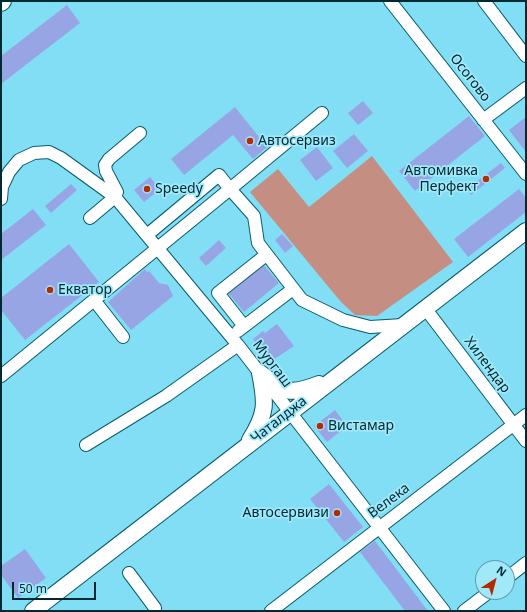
<!DOCTYPE html>
<html>
<head>
<meta charset="utf-8">
<style>
  body { margin:0 }
  #map { position:relative; width:527px; height:612px; overflow:hidden; background:#81def4; font-family:"Noto Sans",sans-serif }
  canvas { display:block }
  .frame { position:absolute; inset:0; border:2px solid #002931; pointer-events:none }
  .north { position:absolute; left:475px; top:560px; width:40px; height:40px; box-sizing:border-box; background:#a0e8fa; border:1px solid #609caa; border-radius:50%; rotate:36deg; font-size:11px; font-weight:700; line-height:16px; text-align:center; color:#002931 }
  .north::after { content:''; display:block; margin:auto; width:14px; height:18px; background:#b52b00; clip-path:polygon(50% 0,100% 100%,50% 72%,0 100%) }
  .scale { position:absolute; left:12px; top:582px; width:84px; height:18px; box-sizing:border-box; border:2px solid #002931; border-top:0; padding-left:5px; font-size:12px; line-height:14px; white-space:nowrap; color:#002931; -webkit-text-stroke:3px #a0e8fa; paint-order:stroke }
</style>
</head>
<body>
<div id="map">
<canvas width="527" height="612"></canvas>
<div class="frame"></div>
<div class="north">N</div>
<div class="scale">50 m</div>
</div>
<script>
const ctx = document.querySelector('canvas').getContext('2d');
ctx.lineJoin = 'round';
function fill(path, color) {
  ctx.fillStyle = color;
  ctx.fill(path, 'evenodd');
}
function trace(path, color, width, dash) {
  ctx.strokeStyle = color;
  ctx.lineWidth = width;
  ctx.lineCap = dash ? 'butt' : 'round';
  ctx.setLineDash(dash || []);
  ctx.stroke(path);
}
function label(font, color, halo, rows, align = 'center') {
  ctx.font = font + ' "Noto Sans",sans-serif';
  ctx.lineWidth = 3.5;
  ctx.setLineDash([]);
  ctx.textBaseline = 'middle';
  ctx.strokeStyle = halo;
  ctx.fillStyle = color;
  for (const [text, x, y, turn = 0] of rows) {
    ctx.save();
    ctx.translate(x, y);
    ctx.rotate((+turn || 0) * Math.PI / 180);
    ctx.textAlign = isNaN(turn) ? turn : align;
    if (halo) ctx.strokeText(text, 0, 0);
    ctx.fillText(text, 0, 0);
    ctx.restore();
  }
}
const green = new Path2D(`
  M372,156L453,262L377,316L355,315L341,302L250,192L278,169L309,207Z`);
const building = new Path2D(`
  M67,5L80,23L1,84V56Z
  M363,101L373,113L358,125L348,113Z
  M235,107L267,147L253,159L233,135L184,175L171,159Z
  M469,116L485,136L415,191L399,171Z
  M526,117V152L509,130Z
  M354,134L368,151L347,168L333,151Z
  M317,147L333,168L316,181L300,160Z
  M501,163L505,168L471,195L467,189Z
  M150,177L160,189L144,202L134,190Z
  M71,184L77,190L51,213L45,206Z
  M519,189L526,198V212L468,257L454,239Z
  M33,209L46,225L1,260V234Z
  M282,234L293,246L285,253L275,240Z
  M219,240L226,248L206,266L199,258Z
  M69,244L99,282L25,340L1,310V298Z
  M263,264L279,283L244,312L228,293Z
  M145,269L147,272L149,271L159,283L168,285L173,296L131,330L108,302Z
  M277,324L294,346L270,362L253,339L263,331L265,333Z
  M335,410L347,426L327,442L314,426Z
  M329,484L363,527L344,542L310,499Z
  M375,541L428,611H405L360,552Z
  M25,549L46,578L18,598L1,575V566Z`);
const minor = new Path2D(`
  M390,1L526,174
  M484,1L526,56
  M483,120L526,88
  M1,199L2,187L9,172L19,160L34,153L49,152L61,158L115,197L238,345L444,611
  M90,218L115,197L117,192L106,171L105,165L109,159L140,133
  M147,235L219,175L230,189L322,113
  M94,300L123,337
  M425,308L526,441
  M244,326L218,293L266,255
  M238,331L293,289
  M1,376L230,189L254,216L258,243L302,300L343,320L370,327L403,325
  M86,445L166,396L238,345
  M129,573L155,608
  M507,578L526,563
  M271,611L526,415
  M464,611L489,592`);
const major = new Path2D(`
  M260,373C284,392 289,396 319,384
  M250,440C267,413 266,403 260,373
  M33,611L526,231`);
const highway = new Path2D(`
  M1,2L2,1`);
const markers = [
  [250,141,4,"#b52b00"],
  [486,179,4,"#b52b00"],
  [147,189,4,"#b52b00"],
  [50,290,4,"#b52b00"],
  [320,426,4,"#b52b00"],
  [337,513,4,"#b52b00"]
];
const streetNames = [
  ["Осогово",470,78,52],
  ["Мургаш",272,364,53],
  ["Хилендар",487,365,53],
  ["Чаталджа",279,420,-38],
  ["Велека",389,501,-37]
];
const poiNames = [
  ["Автосервиз",258,141],
  ["Автомивка",478,171,"right"],
  ["Перфект",478,187,"right"],
  ["Speedy",155,189],
  ["Екватор",58,290],
  ["Вистамар",328,426],
  ["Автосервизи",329,513,"right"]
];
fill(green, '#c48f82');
fill(building, '#98a5e5');
trace(minor, '#085c6c', 14);
trace(major, '#085c6c', 18);
trace(highway, '#085c6c', 20);
trace(minor, '#fff', 12);
trace(major, '#fff', 16);
trace(highway, '#fff', 18);
for (const [x, y, r, color] of markers) {
  const dot = new Path2D();
  dot.arc(x, y, r, 0, 2 * Math.PI);
  ctx.fillStyle = color;
  ctx.fill(dot);
  trace(dot, '#a0e8fa', 1.5);
}
label('14px', '#002931', '#a0e8fa', streetNames);
label('14px', '#002931', '#a0e8fa', poiNames, 'left');
</script>
</body>
</html>
